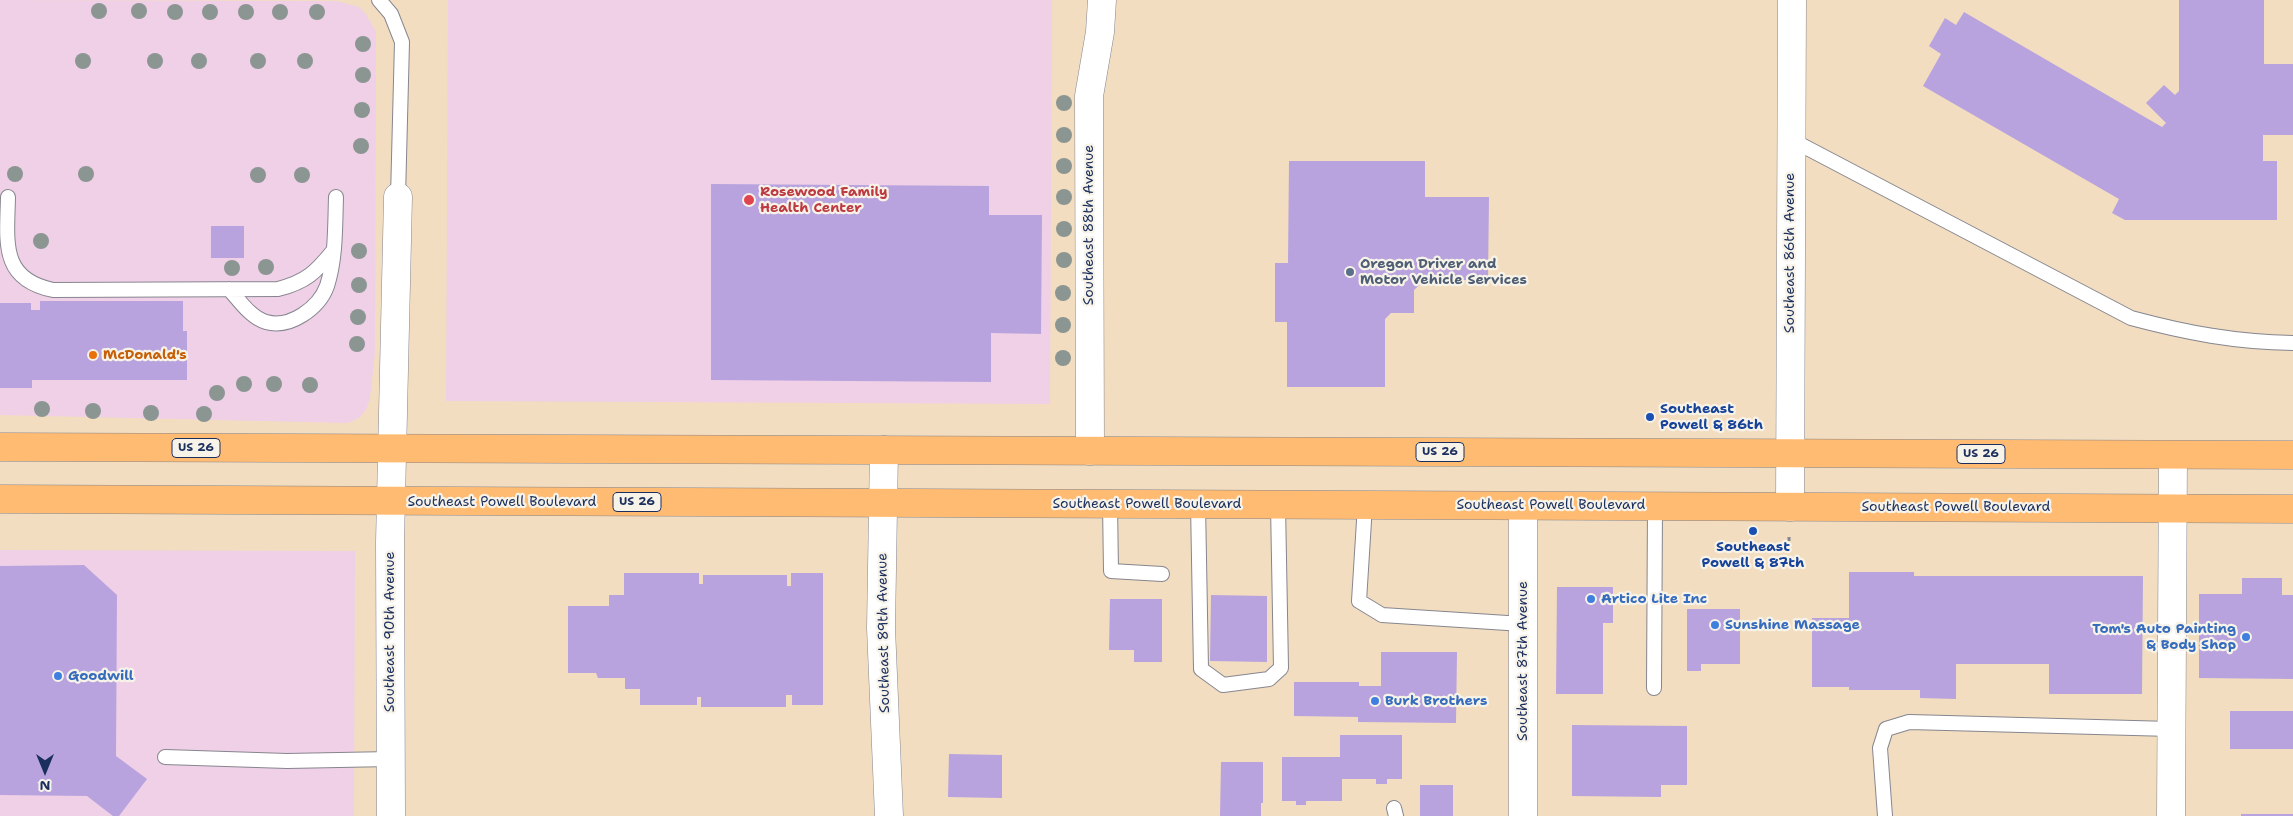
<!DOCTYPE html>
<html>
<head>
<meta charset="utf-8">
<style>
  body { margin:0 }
  #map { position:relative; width:2293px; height:816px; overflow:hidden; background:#f2ddc0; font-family:"Shantell Sans",sans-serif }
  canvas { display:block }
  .north { position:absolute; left:20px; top:746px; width:50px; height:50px; -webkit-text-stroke:4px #f7f3e8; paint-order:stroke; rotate:180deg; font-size:14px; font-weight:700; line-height:20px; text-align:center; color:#1b2f5e }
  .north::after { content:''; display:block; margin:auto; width:18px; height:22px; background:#1b2f5e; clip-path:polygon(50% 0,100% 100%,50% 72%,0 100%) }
</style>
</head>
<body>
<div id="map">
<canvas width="2293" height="816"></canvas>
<div class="north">N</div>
</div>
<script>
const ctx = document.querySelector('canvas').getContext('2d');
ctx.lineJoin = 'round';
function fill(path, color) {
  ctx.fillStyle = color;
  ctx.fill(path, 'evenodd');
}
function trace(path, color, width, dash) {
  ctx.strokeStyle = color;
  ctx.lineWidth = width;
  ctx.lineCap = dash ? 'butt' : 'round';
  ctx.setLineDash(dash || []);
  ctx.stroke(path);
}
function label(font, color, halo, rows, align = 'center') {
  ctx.font = font + ' "Shantell Sans",sans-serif';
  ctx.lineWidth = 4.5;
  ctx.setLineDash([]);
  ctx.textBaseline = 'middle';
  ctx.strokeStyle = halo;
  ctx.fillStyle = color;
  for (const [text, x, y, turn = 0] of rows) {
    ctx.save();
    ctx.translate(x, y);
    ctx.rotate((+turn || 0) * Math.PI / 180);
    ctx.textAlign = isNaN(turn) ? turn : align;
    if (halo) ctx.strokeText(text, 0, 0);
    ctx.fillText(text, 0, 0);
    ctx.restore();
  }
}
const built = new Path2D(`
  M0,0L337,1L359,7L366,14L376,32L375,352L370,398L366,410L359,418L348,423L0,415Z
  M448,0H1052L1050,404L446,401Z
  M0,550L355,551L354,816H0Z`);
const building = new Path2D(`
  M2179,0H2264V64H2293V135H2263V161H2277V220H2125L2112,213L2119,199L1923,86L1941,54L1929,46L1945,18L1956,25L1964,12L2162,127L2166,123L2146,103L2164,85L2175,95L2179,91Z
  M1289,161H1425V197H1489L1488,280H1425L1414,290V313H1391L1385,319V387H1287V322H1275V263H1288Z
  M711,184L989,186V215H1042L1041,334L991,333V382L711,380Z
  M211,226H244V258H211Z
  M40,301H183V331H187V380H32V388H0V303H31V310H40Z
  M84,565L117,595L116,756L147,779L119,816H113L87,796L0,795V566Z
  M1849,572H1914V576H2143L2142,694H2049V664H1956V699L1920,698V690H1849V687H1812V618H1849Z
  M624,573H699V584H703V575H787V586H791V573H823V705H792V695H786V707H701V697H697V705H640V689H625V678H598L596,673H568V606H609V595H624Z
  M2242,578H2282V595H2293V679L2199,678V594H2242Z
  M1557,587H1613V623H1603V694H1556Z
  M1211,595L1267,596V662L1210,661Z
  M1110,599H1162V662H1134V650H1109Z
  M1687,609H1740V664H1701V671H1687Z
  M1381,652H1457L1456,723L1358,722V717L1294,716V682H1359V686H1381Z
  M2230,711H2293V749H2230Z
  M1572,725L1687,726V785H1661V797L1572,796Z
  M1340,735H1402V779H1387V784H1376V779H1342V801H1306V805H1296V801H1282V757H1340Z
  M949,754L1002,755V798L948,797Z
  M1221,762H1263V803H1261V816H1220Z
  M1420,785H1453V816H1420Z
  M2241,814H2293V816H2241Z`);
const path = new Path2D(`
  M1789,549V537`);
const lane = new Path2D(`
  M379,0L391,14L402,42L398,197
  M1790,139L2131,318C2187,333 2235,342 2293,343
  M8,197C7,242 0,279 53,290L278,289C306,282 316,272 333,251
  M229,289C239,300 251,318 266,322C290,329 319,308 327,286C336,258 335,226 336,197
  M1110,504L1111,571L1162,574
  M1198,504L1201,669L1223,685L1269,679L1281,668L1278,505
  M1365,505L1359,601L1382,615L1523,624
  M1654,688L1655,506
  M165,757L287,761L391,759
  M1394,808L1396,816
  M1885,816L1880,748L1886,729L1909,722L2171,729`);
const street = new Path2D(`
  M884,450L881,628L889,816
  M1090,451L1089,96L1100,32L1102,0
  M1790,507L1792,0
  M391,816L390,542L398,197
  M1523,816V506
  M2171,816L2173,455`);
const primary = new Path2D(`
  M0,447L2293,455
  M0,499L2293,509`);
const trees = [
  [99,11],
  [139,11],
  [175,12],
  [210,12],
  [246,12],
  [280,12],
  [317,12],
  [363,44],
  [83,61],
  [155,61],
  [199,61],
  [258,61],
  [305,61],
  [363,75],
  [1064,103],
  [362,110],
  [1064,135],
  [361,146],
  [1064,166],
  [15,174],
  [86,174],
  [258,175],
  [302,175],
  [1064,197],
  [1064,229],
  [41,241],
  [359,251],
  [1064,260],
  [266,267],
  [232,268],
  [359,285],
  [1063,293],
  [358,317],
  [1063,325],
  [357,344],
  [1063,358],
  [244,384],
  [274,384],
  [310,385],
  [217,393],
  [42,409],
  [93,411],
  [151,413],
  [204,414]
];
const markers = [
  [749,200,6,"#e0444e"],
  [1350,272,5,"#5c6f8a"],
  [93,355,5,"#e8710a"],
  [1650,417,5,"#1a4fb4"],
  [1753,531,5,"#1a4fb4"],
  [1591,599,5,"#3f7fe0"],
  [1715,625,5,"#3f7fe0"],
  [2246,637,5,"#3f7fe0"],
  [58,676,5,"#3f7fe0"],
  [1375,701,5,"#3f7fe0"]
];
const shields = [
  [196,448,48],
  [1440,452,48],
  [1981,454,48],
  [637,502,48]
];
const shieldNames = [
  ["US 26",196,448],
  ["US 26",1440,452],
  ["US 26",1981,454],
  ["US 26",637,502]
];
const healthNames = [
  ["Rosewood Family",760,192],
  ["Health Center",760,208]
];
const streetNames = [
  ["Southeast 88th Avenue",1089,225,-90],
  ["Southeast 86th Avenue",1790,253,-90],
  ["Southeast Powell Boulevard",502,502],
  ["Southeast Powell Boulevard",1147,504],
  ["Southeast Powell Boulevard",1551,505],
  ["Southeast Powell Boulevard",1956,507],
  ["Southeast 90th Avenue",390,632,-90],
  ["Southeast 89th Avenue",884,633,-91],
  ["Southeast 87th Avenue",1523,661,-90]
];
const serviceNames = [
  ["Oregon Driver and",1360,264],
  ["Motor Vehicle Services",1360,280]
];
const foodNames = [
  ["McDonald's",103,355]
];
const transitNames = [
  ["Southeast",1660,409],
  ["Powell & 86th",1660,425],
  ["Southeast",1753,547,"center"],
  ["Powell & 87th",1753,563,"center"]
];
const shopNames = [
  ["Artico Lite Inc",1601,599],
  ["Sunshine Massage",1725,625],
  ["Tom's Auto Painting",2236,629,"right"],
  ["& Body Shop",2236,645,"right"],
  ["Goodwill",68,676],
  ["Burk Brothers",1385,701]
];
fill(built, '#efd0e7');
fill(building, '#b8a3de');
trace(lane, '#86868f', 16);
trace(street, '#86868f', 29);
trace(primary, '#86868f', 29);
trace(path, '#86868f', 3, [4, 4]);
trace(lane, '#fff', 14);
trace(street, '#fff', 28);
trace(primary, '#ffbb71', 28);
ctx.fillStyle = '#8b9592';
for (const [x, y] of trees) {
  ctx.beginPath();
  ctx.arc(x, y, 8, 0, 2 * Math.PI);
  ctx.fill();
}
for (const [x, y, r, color] of markers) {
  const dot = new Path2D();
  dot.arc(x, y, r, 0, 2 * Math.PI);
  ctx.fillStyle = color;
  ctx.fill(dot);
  trace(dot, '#f7f3e8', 2);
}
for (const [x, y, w] of shields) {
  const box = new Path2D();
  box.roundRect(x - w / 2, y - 9.5, w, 19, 4);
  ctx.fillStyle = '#f7f3e8';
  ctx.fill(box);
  trace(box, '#1b2f5e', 1);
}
label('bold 12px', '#1b2f5e', null, shieldNames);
label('bold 14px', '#be3a42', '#f7f3e8', healthNames, 'left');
label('14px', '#1b2f5e', '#f7f3e8', streetNames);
label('bold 14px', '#4e5e75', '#f7f3e8', serviceNames, 'left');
label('bold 14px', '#c56008', '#f7f3e8', foodNames, 'left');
label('bold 14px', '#164399', '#f7f3e8', transitNames, 'left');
label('bold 14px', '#366cbe', '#f7f3e8', shopNames, 'left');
</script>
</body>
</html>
